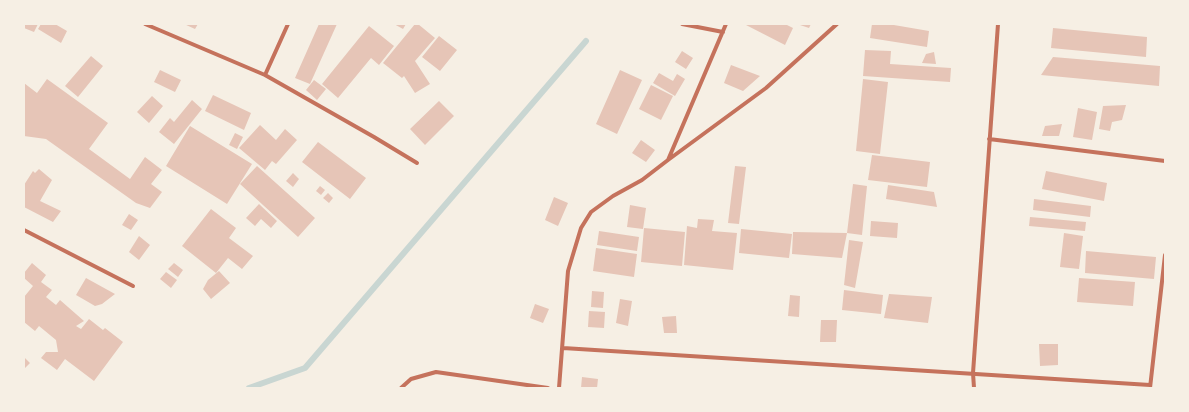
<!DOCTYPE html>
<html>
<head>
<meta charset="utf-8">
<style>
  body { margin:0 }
  #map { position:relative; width:1189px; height:412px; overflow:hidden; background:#f6efe4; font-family:Ubuntu,sans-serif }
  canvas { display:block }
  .frame { position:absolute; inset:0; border:25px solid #f6efe4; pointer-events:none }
</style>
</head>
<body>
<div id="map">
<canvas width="1189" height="412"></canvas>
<div class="frame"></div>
</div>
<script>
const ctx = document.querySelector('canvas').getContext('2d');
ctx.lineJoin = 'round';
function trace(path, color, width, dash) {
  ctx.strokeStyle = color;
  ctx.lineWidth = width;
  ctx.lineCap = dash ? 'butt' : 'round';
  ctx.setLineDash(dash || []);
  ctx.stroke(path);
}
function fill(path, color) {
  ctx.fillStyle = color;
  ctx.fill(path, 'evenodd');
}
const stream = new Path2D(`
  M249,388L305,368L586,41`);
const building = new Path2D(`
  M24,24H38L34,32L24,28Z
  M41,24H55L67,31L61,43L38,29Z
  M184,24H198L195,29Z
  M319,24H337L310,84L295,78Z
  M394,24H406L403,29Z
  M415,24H418L435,38L415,61L430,84L415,93L404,76L402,78L383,63Z
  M747,24H785L793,28L785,45L746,25Z
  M797,24H811L809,28Z
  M872,24H888L929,31L927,47L870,38Z
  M369,26L394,46L379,65L371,58L338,98L322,84Z
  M1053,28L1147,37L1146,57L1051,48Z
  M439,36L457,50L440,71L422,57Z
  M865,50L891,51L890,64L951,68L950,82L863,76Z
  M682,51L693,58L686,69L675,62Z
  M934,52L936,64L922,63L926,54Z
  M91,56L103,66L78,97L65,86Z
  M1053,57L1160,66L1159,86L1041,75Z
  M731,65L760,76L743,91L724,83Z
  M160,70L181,80L175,92L154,82Z
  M620,70L642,80L617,134L596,124Z
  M659,73L673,81L677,74L685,79L675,96L653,83Z
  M47,79L108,123L89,149L130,179L145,157L162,170L151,184L162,192L150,208L136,203L46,139L24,136V83L37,93Z
  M863,79L888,82L880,154L856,151Z
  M314,80L326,89L317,100L306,90Z
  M651,85L673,96L661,120L639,109Z
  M213,95L251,113L244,130L205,111Z
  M152,96L163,106L149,123L137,112Z
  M192,100L202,109L174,144L159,132L170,118L174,122Z
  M439,101L454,116L425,145L410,129Z
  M1126,105L1122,120L1112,122L1110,131L1099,129L1103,106Z
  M1078,108L1097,112L1092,140L1073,137Z
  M1062,124L1059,136H1042L1045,126Z
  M260,125L276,140L285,129L297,140L276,164L272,161L265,170L239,148Z
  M190,126L252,164L227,204L166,166Z
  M235,133L243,137L237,149L229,145Z
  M641,140L655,150L646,162L632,153Z
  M318,142L366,178L350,199L302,162Z
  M872,155L930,162L927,187L868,180Z
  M257,166L315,218L298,237L240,184Z
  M735,166L746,167L739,224L728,223Z
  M39,169L52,180L40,201L61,211L53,222L24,207V185L33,171L35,173Z
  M1046,171L1107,183L1104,201L1042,189Z
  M293,173L299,179L293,187L286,181Z
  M853,184L867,186L862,235L847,233L842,258L792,254L793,232L847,233Z
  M888,185L934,192L937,207L886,199Z
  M320,186L325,190L321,195L316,191Z
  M328,193L333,198L329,203L323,198Z
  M554,197L568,203L558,226L545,220Z
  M1034,199L1091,206L1090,217L1033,210Z
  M259,204L277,221L271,228L261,219L255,226L246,218Z
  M630,205L646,208L643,229L627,227Z
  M211,209L236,228L229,238L253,256L242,269L228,258L216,273L182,246Z
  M129,214L138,220L131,230L122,225Z
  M1030,217L1086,222L1085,231L1029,226Z
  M698,219L714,220L712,231L737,233L733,270L684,265L687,226L697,228Z
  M871,221L898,223L897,238L870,236Z
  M644,228L685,232L682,266L641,262Z
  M741,229L792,234L789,258L739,253Z
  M599,231L639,237L637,251L597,245Z
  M1064,233L1083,236L1079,269L1060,267Z
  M139,236L150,245L139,260L129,252Z
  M849,240L863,242L855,288L844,285Z
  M596,248L637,254L634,277L593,271Z
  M1086,251L1156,257L1154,279L1085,273Z
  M32,263L46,275L41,282L52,290L46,297L56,305L60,300L84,321L76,326L81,329L89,319L103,330L105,328L123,342L94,381L65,359L57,370L41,358L46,352H58L56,340L39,326L35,331L24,322V297L33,286L24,278V273Z
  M174,263L183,270L178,277L168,269Z
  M219,271L230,283L211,299L203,289L208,280Z
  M166,272L177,280L171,288L160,279Z
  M86,278L115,294L102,304L95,306L83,299L76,295Z
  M1079,278L1135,282L1133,306L1077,302Z
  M844,290L883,295L881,314L842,310Z
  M592,291L604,292L603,308L591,307Z
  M889,294L932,297L928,323L884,318Z
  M790,295L800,296L799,317L788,316Z
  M620,299L632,301L628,326L616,323Z
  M535,304L549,309L543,323L530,318Z
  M589,311L605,312L604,328L588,327Z
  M676,316L677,333H664L662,317Z
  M821,320H837L836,342H820Z
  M1039,344H1058V365L1040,366Z
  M24,357L30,363L24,369Z
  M582,377L598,379L597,388H581Z`);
const minor = new Path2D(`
  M145,24L265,75L374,137L417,163
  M682,24L723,32
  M265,75L288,24
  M989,139L1165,161
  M668,160L766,88L837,24
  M24,230L133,286
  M563,348L1150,385
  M401,388L411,379L436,372L548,388
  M559,388L568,271L581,228L591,212L613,196L642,180L668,160L726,24
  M974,388L973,373L998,24
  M1150,388L1165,255`);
trace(stream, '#c9d6d2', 6);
fill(building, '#e6c5b7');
trace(minor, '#c5725c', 4);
</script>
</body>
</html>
